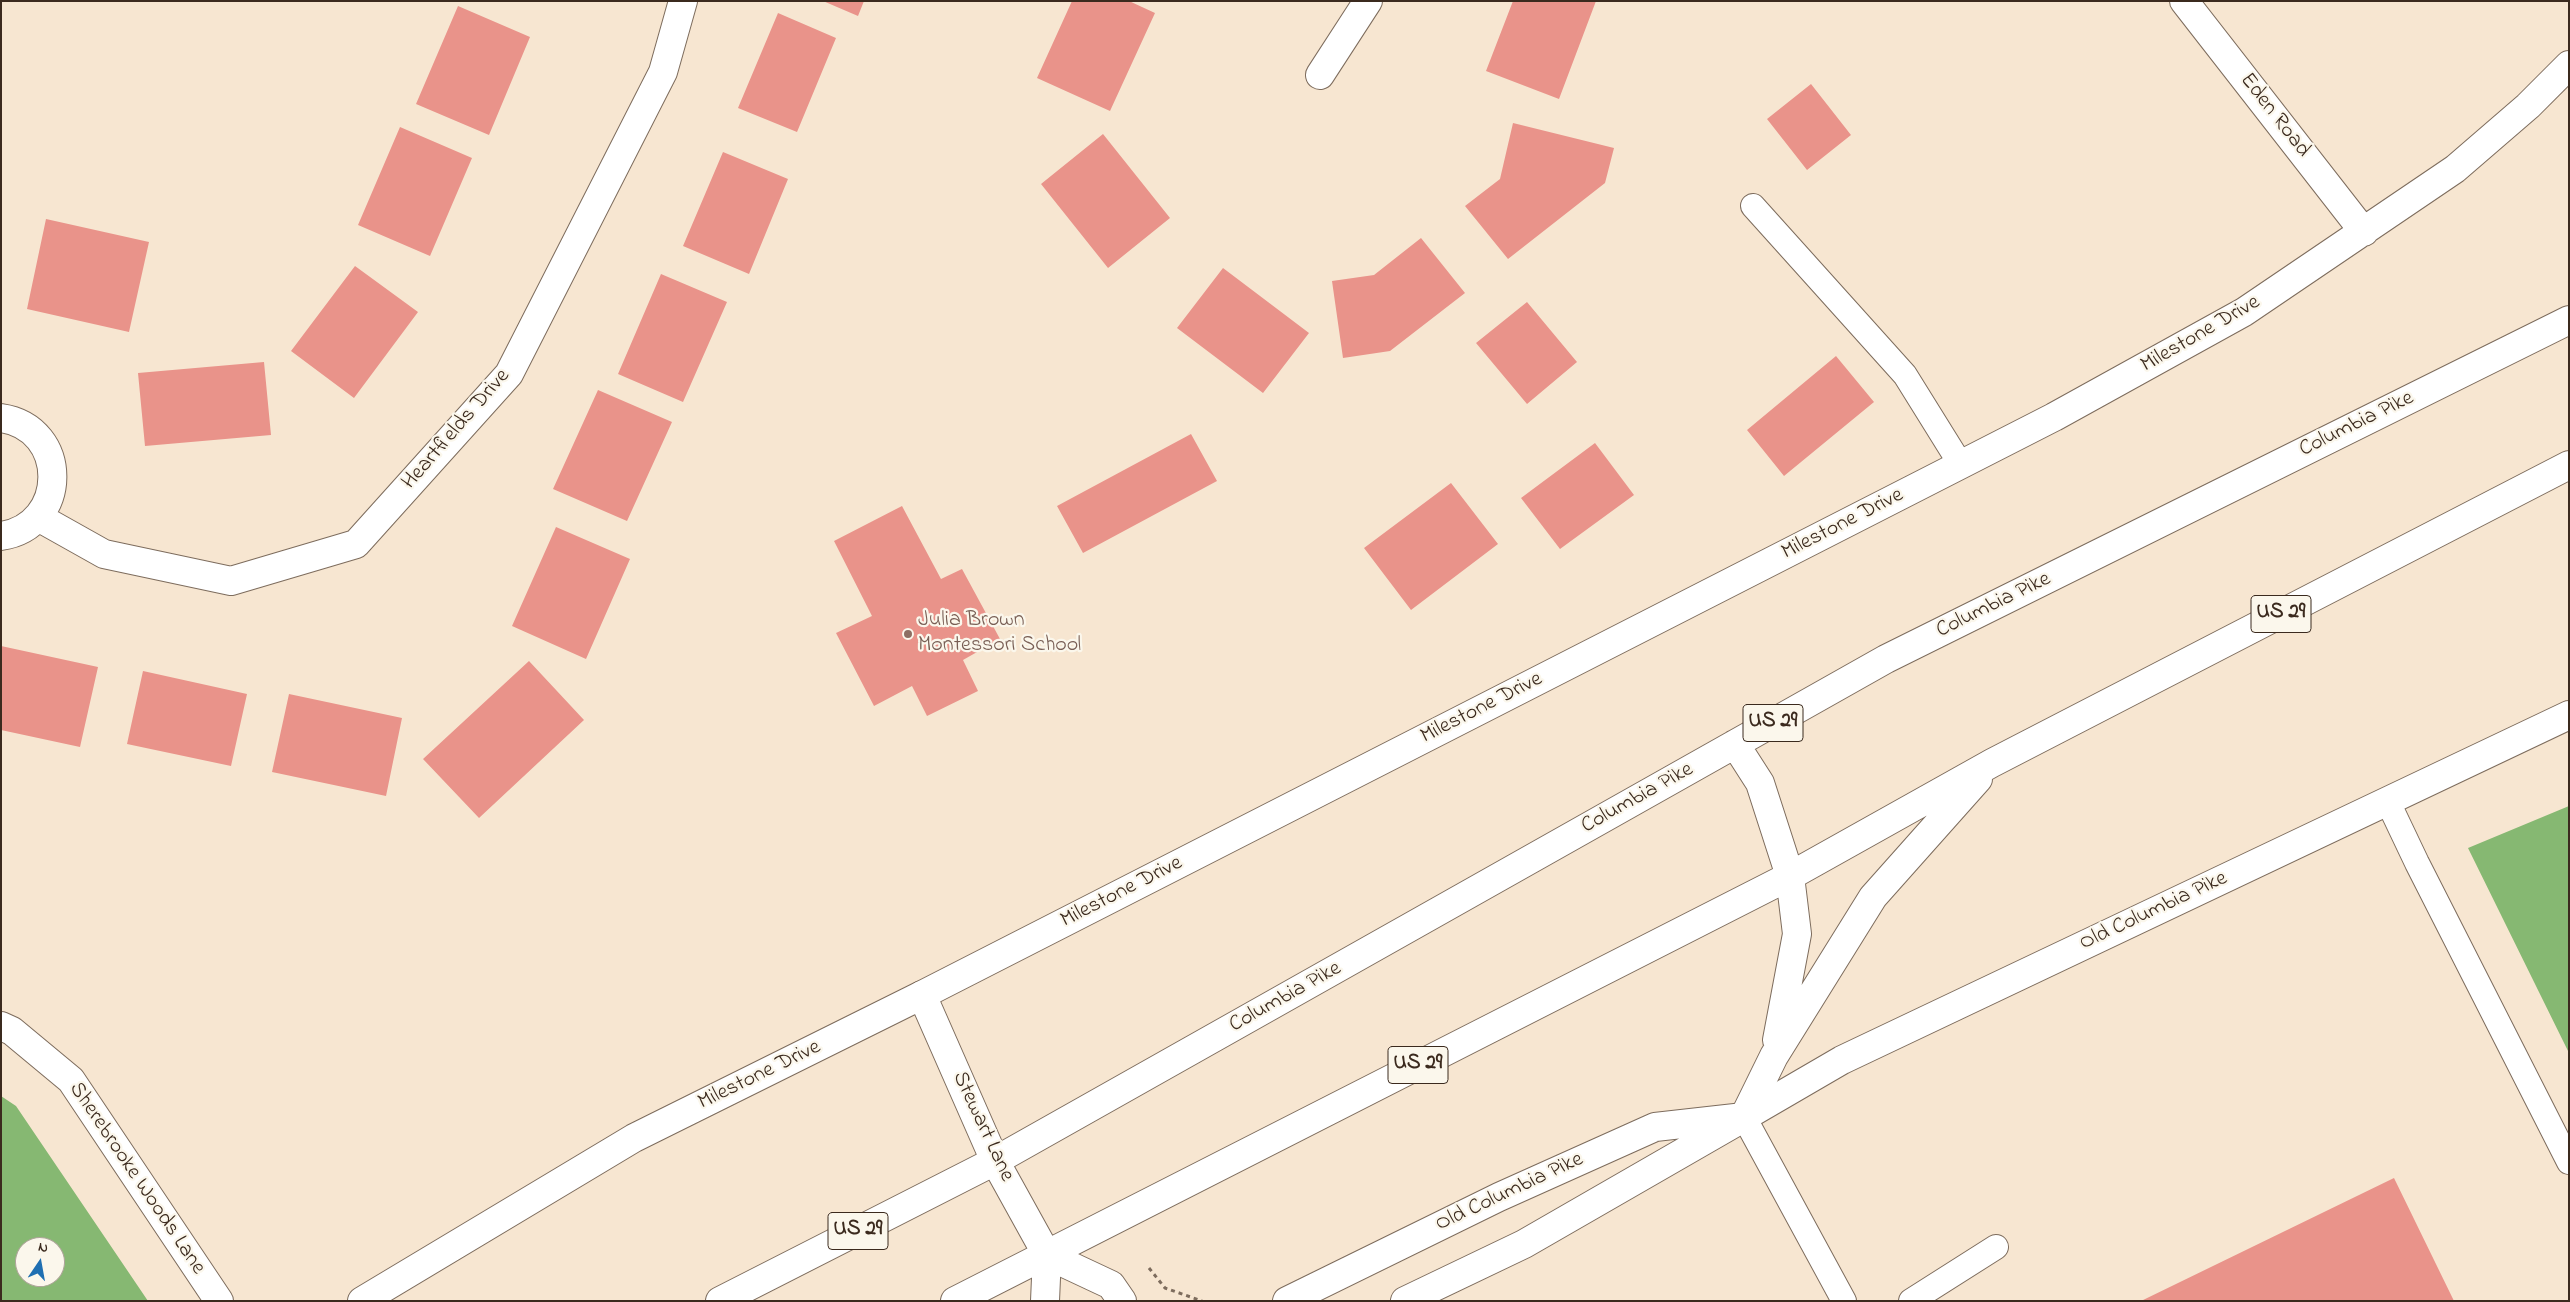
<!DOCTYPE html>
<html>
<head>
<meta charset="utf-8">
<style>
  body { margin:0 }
  #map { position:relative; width:2570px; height:1302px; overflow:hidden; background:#f7e6d1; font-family:"Indie Flower",sans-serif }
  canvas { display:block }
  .frame { position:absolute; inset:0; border:2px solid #3b2a1e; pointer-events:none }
  .north { position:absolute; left:15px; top:1237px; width:50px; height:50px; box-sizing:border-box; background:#fbf7ec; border:1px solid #aea59a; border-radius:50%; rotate:12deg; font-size:14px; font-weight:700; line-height:20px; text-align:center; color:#3b2a1e }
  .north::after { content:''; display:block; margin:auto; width:18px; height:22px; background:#1f6fb2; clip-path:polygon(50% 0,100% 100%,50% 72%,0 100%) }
</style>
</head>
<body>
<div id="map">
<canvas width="2570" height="1302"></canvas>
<div class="frame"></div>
<div class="north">N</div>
</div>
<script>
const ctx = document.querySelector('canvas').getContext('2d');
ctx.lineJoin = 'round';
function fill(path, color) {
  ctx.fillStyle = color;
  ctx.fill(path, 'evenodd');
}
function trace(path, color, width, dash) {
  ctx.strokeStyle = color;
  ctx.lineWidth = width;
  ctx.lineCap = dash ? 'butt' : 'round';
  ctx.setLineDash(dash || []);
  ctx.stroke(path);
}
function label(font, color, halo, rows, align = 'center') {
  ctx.font = font + ' "Indie Flower",sans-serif';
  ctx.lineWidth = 4.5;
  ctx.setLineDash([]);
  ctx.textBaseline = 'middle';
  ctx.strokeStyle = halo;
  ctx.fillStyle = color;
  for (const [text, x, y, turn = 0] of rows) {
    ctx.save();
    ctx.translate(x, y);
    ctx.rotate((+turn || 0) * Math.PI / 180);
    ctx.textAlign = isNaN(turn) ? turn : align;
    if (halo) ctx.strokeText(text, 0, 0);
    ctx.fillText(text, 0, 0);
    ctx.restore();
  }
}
const forest = new Path2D(`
  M2569,806V1053L2468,848Z
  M1,1096L16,1106L148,1301H1ZM25,1247H55V1277H25Z`);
const building = new Path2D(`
  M823,1H864L858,16Z
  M1072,1H1129L1155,13L1110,111L1037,78Z
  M1513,1H1596L1559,99L1486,71Z
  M458,6L530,37L489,135L416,104Z
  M778,13L836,38L797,132L738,108Z
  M1811,84L1851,135L1807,170L1767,119Z
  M1513,123L1614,148L1605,183L1508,259L1465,206L1500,179Z
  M400,127L472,158L430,256L358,225Z
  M1103,134L1170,218L1108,268L1041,184Z
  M723,152L788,179L749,274L683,246Z
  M46,219L149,242L129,332L27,309Z
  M1421,238L1465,293L1390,351L1343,358L1332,281L1374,275Z
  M355,266L418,312L354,398L291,351Z
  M1223,268L1309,333L1263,393L1177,328Z
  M661,274L727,302L683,402L618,374Z
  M1527,302L1577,362L1527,404L1476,343Z
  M1836,356L1874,402L1784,476L1747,430Z
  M264,362L271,435L145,446L138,373Z
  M598,390L672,422L627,521L553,489Z
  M1191,434L1217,481L1083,553L1057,506Z
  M1595,443L1634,495L1560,549L1521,498Z
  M1451,483L1498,544L1411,610L1364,548Z
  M902,506L941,579L962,569L1000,639L963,660L978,691L927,716L912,686L874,706L836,633L872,616L834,541Z
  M556,527L630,559L586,659L512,626Z
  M1,646L98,667L80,747L1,730Z
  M529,661L584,720L479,818L423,759Z
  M143,671L247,694L231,766L127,744Z
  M289,694L402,718L386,796L272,772Z
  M2394,1178L2454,1301H2141Z`);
const path = new Path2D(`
  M1149,1268L1165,1288L1202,1301`);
const lane = new Path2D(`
  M1753,206L1905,375L1961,465
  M2388,802L2417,863L2569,1162
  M1744,1117L1844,1301
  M1911,1301L1996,1247`);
const street = new Path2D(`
  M2184,1L2364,232
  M1320,75L1368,1
  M1,418C70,428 69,526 1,536
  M38,517L104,554L231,581L356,544L509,374L663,72L683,1
  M922,995L2054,417L2244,312L2455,169L2528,106L2569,65
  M1,1026L12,1031L71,1080L219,1301
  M1744,1117L1842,1060L2569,715`);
const secondary = new Path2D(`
  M1047,1255L1111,1285L1122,1301
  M362,1301L634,1138L922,995L995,1161L1047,1255L1045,1301
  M1287,1301L1499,1197L1655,1127L1744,1117
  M1405,1301L1524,1244L1736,1122`);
const highway = new Path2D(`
  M1735,744L1760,783L1790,876L1797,934L1777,1040
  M1744,1117L1774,1056L1873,897L1978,779
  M720,1301L995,1161L1886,659L2569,320
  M955,1301L1790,876L1992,763L2569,465`);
const markers = [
  [908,634,5,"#8d6e63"]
];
const shields = [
  [2281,614,60],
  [1773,723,60],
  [1418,1065,60],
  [858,1231,60]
];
const shieldNames = [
  ["US 29",2281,614],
  ["US 29",1773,723],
  ["US 29",1418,1065],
  ["US 29",858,1231]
];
const streetNames = [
  ["Eden Road",2274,116,52],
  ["Milestone Drive",2201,335,-30],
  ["Columbia Pike",2357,425,-26],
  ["Heartfields Drive",457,430,-49],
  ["Milestone Drive",1843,525,-27],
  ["Columbia Pike",1994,606,-26],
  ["Milestone Drive",1482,709,-27],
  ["Columbia Pike",1638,799,-29],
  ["Milestone Drive",1122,893,-27],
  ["Old Columbia Pike",2154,912,-25],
  ["Columbia Pike",1286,998,-29],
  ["Milestone Drive",760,1076,-26],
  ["Stewart Lane",982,1127,65],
  ["Sherebrooke Woods Lane",136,1179,56],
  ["Old Columbia Pike",1510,1193,-25]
];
const educationNames = [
  ["Julia Brown",918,621],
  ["Montessori School",918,646]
];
fill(forest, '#86b872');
fill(building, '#e9938a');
trace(lane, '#7d6c5d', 26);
trace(street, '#7d6c5d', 30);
trace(secondary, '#7d6c5d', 30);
trace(highway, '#7d6c5d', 30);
trace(path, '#7d6c5d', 3, [4, 4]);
trace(lane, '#fff', 24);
trace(street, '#fff', 28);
trace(secondary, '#fff', 28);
trace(highway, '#fff', 28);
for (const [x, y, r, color] of markers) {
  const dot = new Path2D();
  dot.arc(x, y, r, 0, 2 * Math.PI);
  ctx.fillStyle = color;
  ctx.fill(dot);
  trace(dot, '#fbf7ec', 2);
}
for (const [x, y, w] of shields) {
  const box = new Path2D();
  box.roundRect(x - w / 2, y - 18.5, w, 37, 4);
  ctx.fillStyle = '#fbf7ec';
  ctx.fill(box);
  trace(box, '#3b2a1e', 1);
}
label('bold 21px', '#3b2a1e', null, shieldNames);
label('22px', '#3b2a1e', '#fbf7ec', streetNames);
label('22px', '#785e54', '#fbf7ec', educationNames, 'left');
</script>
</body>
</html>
